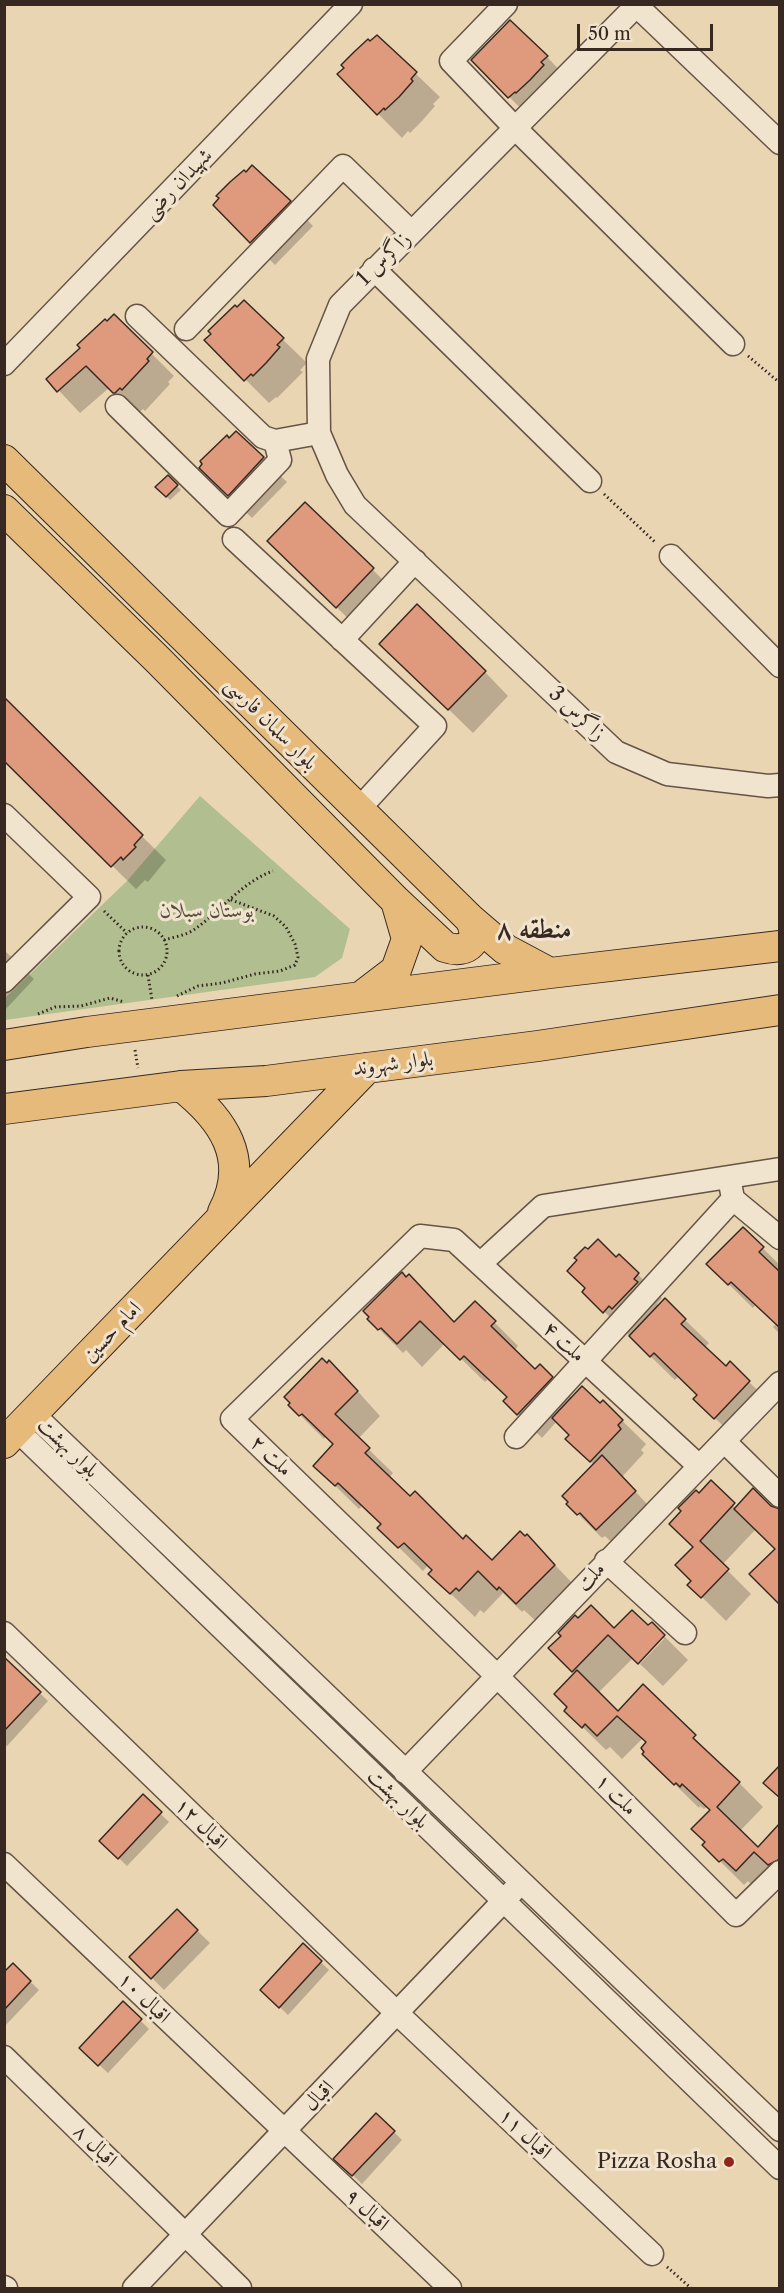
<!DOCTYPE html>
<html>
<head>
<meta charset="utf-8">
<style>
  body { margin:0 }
  #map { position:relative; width:784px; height:2293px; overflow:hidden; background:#ead5b3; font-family:"Libre Caslon Text",serif }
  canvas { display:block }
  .frame { position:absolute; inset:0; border:6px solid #372922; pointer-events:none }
  .scale { position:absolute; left:577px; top:24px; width:136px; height:27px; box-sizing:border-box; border:3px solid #372922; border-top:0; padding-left:8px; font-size:18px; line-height:21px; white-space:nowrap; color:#372922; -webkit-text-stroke:4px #f1e4ce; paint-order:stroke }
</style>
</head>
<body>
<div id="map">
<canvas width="784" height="2293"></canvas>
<div class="frame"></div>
<div class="scale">50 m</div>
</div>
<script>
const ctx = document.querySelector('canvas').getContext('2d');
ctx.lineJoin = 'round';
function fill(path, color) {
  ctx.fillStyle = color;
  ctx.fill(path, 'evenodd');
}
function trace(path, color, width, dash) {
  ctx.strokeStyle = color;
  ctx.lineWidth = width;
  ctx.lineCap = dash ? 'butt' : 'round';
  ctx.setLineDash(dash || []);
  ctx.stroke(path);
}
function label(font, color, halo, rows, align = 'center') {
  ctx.font = font + ' "Libre Caslon Text",Amiri,serif';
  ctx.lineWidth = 6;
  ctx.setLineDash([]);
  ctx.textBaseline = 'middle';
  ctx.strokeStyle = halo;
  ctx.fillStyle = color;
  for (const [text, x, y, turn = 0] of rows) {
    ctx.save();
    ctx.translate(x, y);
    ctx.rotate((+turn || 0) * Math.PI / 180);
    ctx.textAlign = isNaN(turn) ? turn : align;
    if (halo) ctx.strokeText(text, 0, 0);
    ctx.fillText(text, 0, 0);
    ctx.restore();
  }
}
const green = new Path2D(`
  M200,796L350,929L342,958L315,977L5,1020V998L127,881Z`);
const shadow = new Path2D(`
  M377,37L440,97L433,104L435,106L422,121L410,133L408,131L402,138L339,74Z
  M547,57L570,81L533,121L473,60Z
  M290,202L313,226L275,265L215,205Z
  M244,302L307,363L300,370L303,372L277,398L276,397L269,403L206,340Z
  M114,316L174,376L168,382L170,384L145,411L143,409L136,415L109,388L80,413L48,379Z
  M236,433L287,482L252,518L201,468Z
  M168,477L181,490L170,500L157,487Z
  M293,565L372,569L396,593L360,630Z
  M405,667L485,672L508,696L473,733Z
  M4,700L166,860L148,882L145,880L136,889L4,760Z
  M4,950L34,979L5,1010H4Z
  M743,1229L780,1265V1334L773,1327L776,1324L756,1304L753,1308L708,1264Z
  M619,1256L662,1298L657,1304L659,1306L685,1320L709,1343L704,1348L726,1368L730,1364L773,1405L739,1441L695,1399L699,1395L679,1376L675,1380L584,1292Z
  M475,1303L518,1346L514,1351L535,1371L540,1366L572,1398L600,1406L603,1402L646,1444L641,1450L644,1453L622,1477L658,1516L621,1552L605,1536L602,1538L568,1504L594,1465L568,1439L571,1435L557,1421L542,1438L505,1401L508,1398L489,1378L485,1382L445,1343L422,1367L406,1350L403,1353L369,1319L371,1317L365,1311L455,1324Z
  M353,1386L380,1416L358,1439L393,1473L389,1478L410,1498L492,1562L527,1536L578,1589L541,1626L524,1610L522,1612L503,1593L484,1613L480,1610L475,1617L430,1574L434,1570L428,1565L423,1571L379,1528L383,1525L363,1505L359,1509L315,1466L335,1445L326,1436L324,1439L290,1405Z
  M711,1482L756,1529L722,1565L751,1594L726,1621L690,1585L693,1581L699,1495Z
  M652,1624L688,1660L663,1686L640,1664L664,1639L662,1637L633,1658L598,1693L619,1713L643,1686L763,1807L740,1831L758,1849L780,1825V1876L760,1894L748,1881L744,1885L704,1845L707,1842L711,1811L707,1807L704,1809L700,1806L699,1808L644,1754L647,1743L642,1739L622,1759L610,1747L606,1750L566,1711L569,1708L576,1674L550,1648L614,1631L648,1628Z
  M4,1659L48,1701L7,1746L4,1744Z
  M143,1797L169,1822L127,1866L101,1841Z
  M177,1911L210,1943L164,1990L131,1957Z
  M303,1945L329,1970L288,2015L262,1990Z
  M13,1965L39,1990L4,2027V1974Z
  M123,2003L149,2029L108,2073L81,2048Z
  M394,2132L402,2140L362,2184L335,2158Z`);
const building = new Path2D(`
  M510,20L548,56L541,62L544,65L530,80L516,93L515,92L508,98L471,60Z
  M377,35L417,72L411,79L413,81L399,97L385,110L384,108L377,115L337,74L344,68L341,65L354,52L368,39L370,41Z
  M252,165L291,201L250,243L213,205L219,198L216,196L230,182L244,170L246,172Z
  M244,300L284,338L277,345L280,347L266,363L253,376L251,374L244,381L204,340L211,334L208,331L235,305L237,307Z
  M114,314L153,352L147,359L149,361L122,390L120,388L115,393H113L86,366L57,392L46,379L80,348L77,345L105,319L107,321Z
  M236,431L264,457L228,496L199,468L202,464L200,461L227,435L229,438Z
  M168,475L178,485L166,497L155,487Z
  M305,502L374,568L336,608L267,541Z
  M417,604L486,671L448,710L379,644Z
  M4,697L143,835L134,845L136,847L123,860L121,857L111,867L4,761Z
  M743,1227L764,1247L759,1252L780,1272V1328L731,1282L728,1285L706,1264Z
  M598,1239L616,1257L619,1254L639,1273L634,1279L638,1282L612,1309L609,1306L603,1313L582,1292L585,1288L567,1271L577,1260L574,1258L585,1247L588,1249Z
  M402,1272L406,1277L409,1274L454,1322L475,1301L496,1321L491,1326L535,1369L540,1364L553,1377L517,1415L503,1401L507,1397L464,1356L460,1360L420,1321L397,1344L381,1328L378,1330L367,1319L369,1317L363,1311Z
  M665,1298L686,1319L681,1324L726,1366L730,1361L750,1381L714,1419L693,1399L697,1395L654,1353L650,1357L629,1336Z
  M322,1358L327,1363L329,1360L358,1391L335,1414L370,1448L365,1453L410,1496L415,1491L463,1539L466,1535L492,1560L520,1531L525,1536L527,1534L555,1565L516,1604L499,1587L497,1590L478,1571L459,1591L456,1588L450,1594L428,1574L432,1570L404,1543L398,1548L377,1528L381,1524L338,1483L335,1486L313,1466L333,1444L302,1414L299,1416L288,1405L290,1403L284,1397Z
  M582,1386L600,1403L603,1400L623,1420L618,1425L621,1429L590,1462L565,1439L569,1435L552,1418Z
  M602,1455L636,1491L596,1530L580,1513L577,1515L566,1504L568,1502L562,1496Z
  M711,1480L735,1503L700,1541L729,1569L701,1598L687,1585L691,1581L675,1565L693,1547L669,1524L681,1511L678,1508L696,1490L699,1493Z
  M753,1488L771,1506L780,1509V1605L749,1574L775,1549L734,1509Z
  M591,1605L614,1628L632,1610L648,1625L652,1622L665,1635L638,1664L608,1635L572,1672L548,1648L561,1636L558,1633L575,1615L578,1618Z
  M4,1657L41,1692L4,1731Z
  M577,1670L618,1711L643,1684L696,1735L693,1738L740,1782L717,1807L758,1847L780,1823V1859L768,1865L754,1852L736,1871L723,1859L719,1862L702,1845L705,1842L691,1829L710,1810L682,1784L680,1787L676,1783L674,1785L642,1754L644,1752L641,1748L646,1742L617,1716L597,1736L585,1724L582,1728L564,1711L567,1707L554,1694Z
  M780,1765V1798L763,1783Z
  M143,1794L162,1812L118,1859L99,1841Z
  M177,1909L198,1930L151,1979L129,1957Z
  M303,1943L322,1961L279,2008L260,1990Z
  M13,1963L31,1981L4,2010V1972Z
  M123,2001L142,2019L98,2066L79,2048Z
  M376,2113L395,2131L352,2176L333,2159Z`);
const path = new Path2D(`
  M748,356L780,383
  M604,494L656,543
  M104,911L127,933
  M119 951a24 24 0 1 1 48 0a24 24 0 1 1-48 0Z
  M164,940C174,937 187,935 195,929C222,910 242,882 273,871
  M148,975L152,1000
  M177,996L198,986L222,983L255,974L280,971L295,965L298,957L295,944L286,927L274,916L229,899
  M38,1014L55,1007L81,1006L110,998L124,1002
  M135,1050L138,1068
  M667,2267L691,2288`);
const minor = new Path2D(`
  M506,4L451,61L516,129L733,344
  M638,4L340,305L318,359L319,433L337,475L355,505L616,752L667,774L768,786L780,785
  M637,6L780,143
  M374,269L590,481
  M137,316L263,437L275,441L319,433
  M186,329L343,166L411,232
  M4,364L351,4
  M117,406L228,515L280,460L275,441
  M234,539L435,726L358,810
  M671,556L780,666
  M342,640L415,561
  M4,815L89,897L4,981
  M733,1199L780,1238
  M480,1264L543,1206L780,1169
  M33,1414L780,2130
  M17,1430L780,2168
  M516,1437L733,1199L729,1177
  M724,1441L780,1496
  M699,1466L454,1240L420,1236L232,1419L497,1676L736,1915L780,1872
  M606,1561L685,1633
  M4,1633L398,2014L652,2254
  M405,1772L780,1383
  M4,1864L450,2288
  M4,2057L240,2288
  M4,2287L6,2288
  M134,2288L514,1890`);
const major = new Path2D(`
  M4,460L470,919L505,949L550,973
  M4,510L158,660L396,901L407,939L396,970L362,996
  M396,901L445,947C468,955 482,940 470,919
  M4,1045L87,1032L550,973L780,946
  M181,1086C223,1119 251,1159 223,1212
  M4,1109L181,1086L266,1081L538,1046L780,1010
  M4,1443L367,1068`);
const markers = [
  [729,2162,6,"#8f2418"]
];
const streetNames = [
  ["شهیدان رضی",178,184,-46],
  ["زاگرس 1",384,259,-45],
  ["زاگرس 3",577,714,43],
  ["بلوار سلمان فارسی",271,724,45],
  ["بلوار شهروند",393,1064,-7],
  ["امام حسین",112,1332,-46],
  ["ملت ۴",564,1342,43],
  ["بلوار بهشت",68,1448,44],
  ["ملت ۲",271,1456,44],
  ["ملت",591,1577,-47],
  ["ملت ۱",616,1795,45],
  ["بلوار بهشت",398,1799,44],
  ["اقبال ۱۲",201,1824,44],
  ["اقبال ۱۰",144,1998,44],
  ["اقبال",319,2096,-46],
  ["اقبال ۱۱",525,2134,43],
  ["اقبال ۸",95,2146,44],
  ["اقبال ۹",367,2210,43]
];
const parkNames = [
  ["بوستان سبلان",207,911]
];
const poiNames = [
  ["Pizza Rosha",717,2162]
];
const districtNames = [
  ["منطقه ۸",534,930]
];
fill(green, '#b1be90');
fill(shadow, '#0003');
fill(building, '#df997d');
trace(building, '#372922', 1.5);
trace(minor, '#645446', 25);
trace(major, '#372922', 32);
trace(path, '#372922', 3, [1.5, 3]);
trace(minor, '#f1e4ce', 22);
trace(major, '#e5ba7a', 30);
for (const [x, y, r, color] of markers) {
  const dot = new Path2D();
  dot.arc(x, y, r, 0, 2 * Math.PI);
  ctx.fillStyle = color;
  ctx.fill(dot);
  trace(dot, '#f1e4ce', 2);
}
label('21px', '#372922', '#f1e4ce', streetNames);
label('italic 21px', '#564e3e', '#f1e4ce', parkNames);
label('21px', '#372922', '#f1e4ce', poiNames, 'right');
label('bold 27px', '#372922', '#f1e4ce', districtNames);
</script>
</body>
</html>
